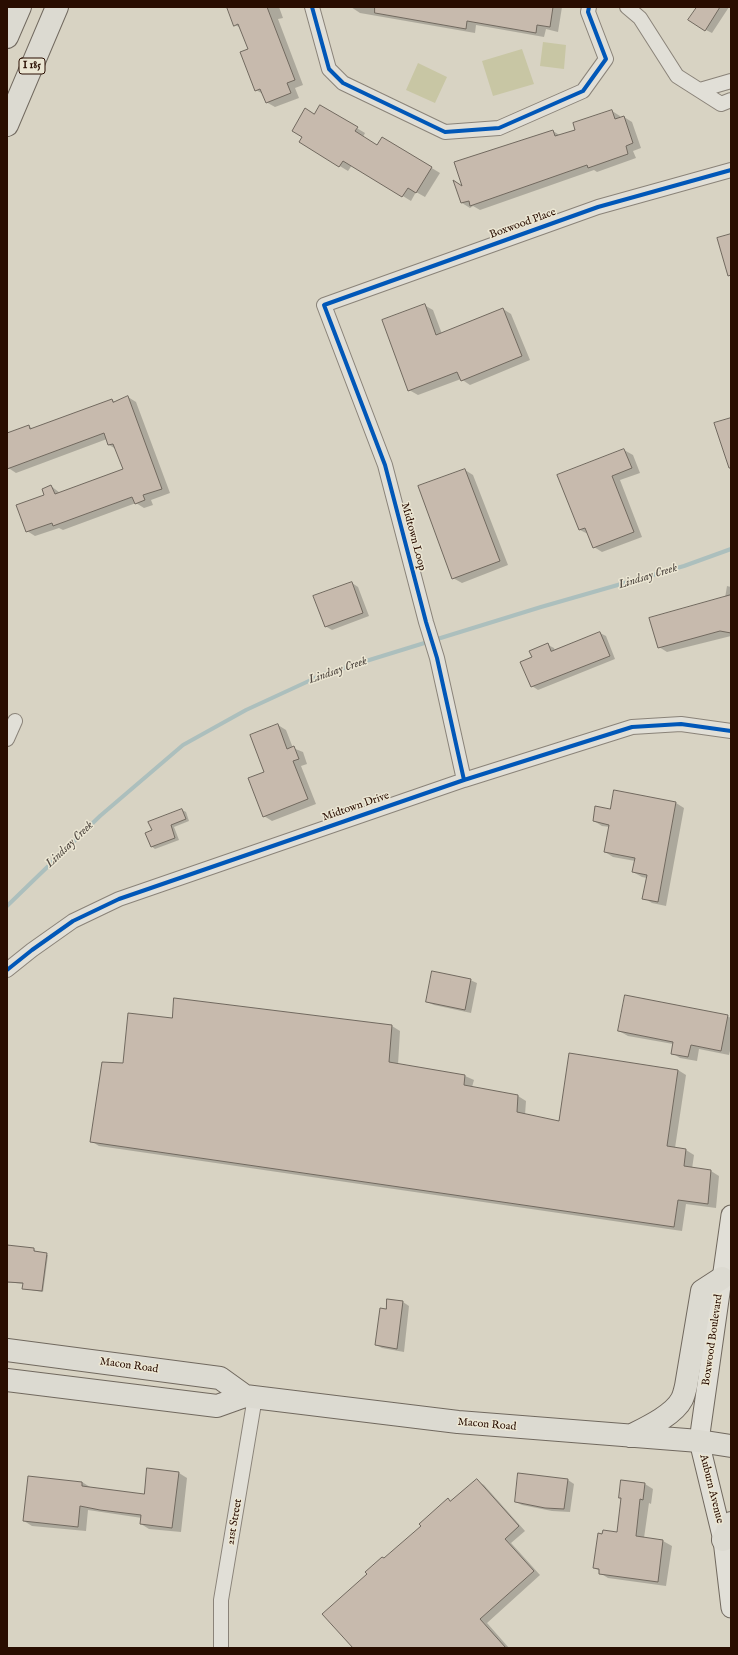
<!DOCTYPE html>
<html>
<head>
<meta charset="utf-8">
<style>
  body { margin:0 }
  #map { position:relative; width:738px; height:1655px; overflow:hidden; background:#d8d3c3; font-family:"IM FELL English",serif }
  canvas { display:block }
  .frame { position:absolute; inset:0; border:8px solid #290d00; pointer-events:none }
</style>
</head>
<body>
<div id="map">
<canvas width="738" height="1655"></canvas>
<div class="frame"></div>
</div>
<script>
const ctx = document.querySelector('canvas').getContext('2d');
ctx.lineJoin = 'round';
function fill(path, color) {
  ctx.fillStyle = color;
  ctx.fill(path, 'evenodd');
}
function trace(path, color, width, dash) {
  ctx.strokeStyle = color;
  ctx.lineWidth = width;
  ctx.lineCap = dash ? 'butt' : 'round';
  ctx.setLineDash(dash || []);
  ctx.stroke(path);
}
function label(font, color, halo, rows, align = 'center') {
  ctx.font = font + ' "IM FELL English",serif';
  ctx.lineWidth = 3;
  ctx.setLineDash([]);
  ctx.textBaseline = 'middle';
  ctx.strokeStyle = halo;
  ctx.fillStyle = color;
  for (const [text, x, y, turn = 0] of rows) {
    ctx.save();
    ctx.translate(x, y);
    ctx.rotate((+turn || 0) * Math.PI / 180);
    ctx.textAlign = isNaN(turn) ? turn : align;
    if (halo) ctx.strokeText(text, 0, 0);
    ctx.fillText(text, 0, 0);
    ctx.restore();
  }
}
const green = new Path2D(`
  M543,42L566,45L564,69L540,66Z
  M522,49L534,84L493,96L482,61Z
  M418,63L447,77L435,103L406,90Z`);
const shadow = new Path2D(`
  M228,7H279L283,18L278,19L303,85L295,88L299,98L275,107L266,102L263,94L256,90L249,49L241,28L235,25Z
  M351,7H562L558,32L546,29L544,37L476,25L475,33L360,13Z
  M698,7H729L712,33L706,30Z
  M320,106L365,133L363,137L378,146L382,138L440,173L425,197L416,192L411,201L352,165L348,171L300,142Z
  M612,111L620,116L621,118L624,117L632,122L641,148L633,151L636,158L597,172L594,170L480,210L473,206L470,208L462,203L464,187L553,131L561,136L577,130Z
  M424,305L433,310L442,334L503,309L511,314L530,360L470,385L461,379L418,395L409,390Z
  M128,397L136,402L170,493L151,500L153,505L144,508L136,503L63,530L59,528L35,536L27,531L51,486L60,493L124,469L116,449L109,445L107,439L16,473L7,467V434L29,426L33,429L112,400L116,402Z
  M624,450L633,455L640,473L620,480L642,537L602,552L594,547L588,534L580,530Z
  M465,470L473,475L508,565L462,583L453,578Z
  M352,583L358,587L369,616L332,630L325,626Z
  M727,586L731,587V636L667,652L659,647L725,598Z
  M600,633L606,636L615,659L538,690L532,686L533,658L548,645L554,648L555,651Z
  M278,725L286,730L293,748L303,752L307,764L301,766L316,804L272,821L264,816L266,773Z
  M615,791L676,803L684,808L666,906L652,903L644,898L647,878L642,877L633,872L635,861L613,857L605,852L610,827L602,826L594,821L611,810Z
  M182,810L186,812L189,821L174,827L179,840L155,849L151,846L153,831Z
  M470,980L477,983L471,1013L434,1005L427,1002Z
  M175,999L392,1026L400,1031L398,1065L465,1076L474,1080L472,1087L518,1096L526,1101L525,1115L560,1123L678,1070L686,1075L675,1148L686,1150L694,1155L692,1169L711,1171L719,1176L716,1208L686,1204L682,1231L99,1146L91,1141L124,1064L173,1019Z
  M727,1016L731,1018V1047L729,1055L699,1049L697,1061L680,1058L672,1053L673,1044L628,1036L619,1031Z
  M7,1246L34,1249L36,1252L48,1255L43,1292L25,1289L24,1284L7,1282Z
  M388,1300L403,1302L409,1306L404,1352L382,1348L376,1345L386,1310Z
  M179,1473L187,1478L181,1532L149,1529L141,1524L142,1518L88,1510L86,1531L32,1526L24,1521L82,1482L90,1487L145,1495Z
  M519,1474L568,1480L574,1484L570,1512L552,1511L522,1505L516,1502Z
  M477,1481L484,1485L525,1531L511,1543L540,1575L487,1623L509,1648H354L385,1559L422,1526L448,1500L451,1501Z
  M645,1484L653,1489L651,1504L649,1503L644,1538L663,1541L672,1546L666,1586L608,1578L600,1573V1571L594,1568L617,1533L622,1499L620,1498Z`);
const stream = new Path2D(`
  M7,906L100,816L183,745L246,710L324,674L541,607L684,566L731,549`);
const building = new Path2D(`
  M227,7H267L295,80L287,83L291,93L266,103L260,89L255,91L240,52L248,49L238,24L234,26Z
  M375,7H553L550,27L537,25L536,33L467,21L466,29L375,13Z
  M697,7H720L705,31L688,20Z
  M320,105L358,127L355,131L377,145L382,137L432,167L416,193L408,188L402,197L343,161L339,167L299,142L302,137L292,131L305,108L314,114Z
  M612,110L615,119L624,116L633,143L626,146L628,154L588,168L587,165L470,206L469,201L461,203L453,180L462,186L454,162L553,130L555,136L575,130L573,123Z
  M731,234V275L728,276L717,238Z
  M425,304L436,335L503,308L522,356L461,381L457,372L408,391L382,320Z
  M128,396L162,489L143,495L145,500L135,504L132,497L53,526L52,523L26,532L16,505L44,495L42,489L51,485L55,494L123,469L113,444L108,445L104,433L7,469V433L29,425L30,429L112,399L113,402Z
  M731,418V468H729L714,423Z
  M624,449L632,468L612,476L634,532L593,548L585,528L579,530L557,475Z
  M465,469L500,561L452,579L418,486Z
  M352,582L363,613L325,627L313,596Z
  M731,595V633L720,631L658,648L649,618Z
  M600,632L610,656L531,687L520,662L532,657L529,651L548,643L551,651Z
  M278,724L287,749L294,746L299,759L293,761L308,799L263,817L248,778L264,772L250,735Z
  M614,790L676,802L658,902L642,899L647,875L632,872L635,858L604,852L609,825L593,821L595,806L610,809Z
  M182,809L186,819L171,825L175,838L151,847L145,833L152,830L148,822Z
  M432,971L471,979L465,1010L426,1002Z
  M625,995L728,1015L721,1051L691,1045L688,1057L671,1054L673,1042L618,1031Z
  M174,998L392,1025L389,1062L465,1075L464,1085L518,1095L517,1112L559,1121L569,1053L678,1070L667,1146L686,1149L684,1166L711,1170L708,1204L678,1200L674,1227L90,1142L102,1062L123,1063L128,1013L172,1018Z
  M7,1245L34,1248V1251L47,1253L42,1291L22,1289L23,1283L7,1282Z
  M387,1299L403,1301L397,1349L375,1345L380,1308L386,1309Z
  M147,1468L179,1472L172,1528L140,1524L141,1515L100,1510L80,1506L78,1527L23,1521L28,1476L82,1482V1486L144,1494Z
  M518,1473L568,1479L564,1509L545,1508L515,1502Z
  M477,1479L519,1526L505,1539L534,1571L480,1619L506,1648H353L322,1614L367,1574L365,1572L382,1557L384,1558L421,1526L419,1524L448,1498L450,1501Z
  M621,1480L645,1483L643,1500L640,1499L636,1536L663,1540L658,1582L599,1574V1569L593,1568L598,1533L602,1534L603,1530L617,1532L621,1498H619Z`);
const street = new Path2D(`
  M312,7L329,69L343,83L445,132L499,128L583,91L606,59L588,12L589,7
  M627,7L640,18L677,76L721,104L731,100
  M700,90L731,81
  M7,739L15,721
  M464,780L437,658L426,622L385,465L324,305L598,207L731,170
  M7,970L32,950L73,921L119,899L464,780L632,727L681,724L731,731
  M221,1648V1600L255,1397`);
const secondary = new Path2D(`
  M731,1215L699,1441L723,1540L731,1608`);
const primary = new Path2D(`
  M7,1350L220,1378L245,1396
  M7,1380L217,1406L245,1396L458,1422L699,1441L731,1446
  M630,1436C646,1428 674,1415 682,1399C684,1395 685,1390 686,1386L702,1291L722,1278
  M723,1540L731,1523`);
const highway = new Path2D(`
  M7,37L20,7
  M7,125L57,7`);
const cycleway = new Path2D(`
  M312,7L329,69L343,83L445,132L499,128L583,91L606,59L588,12L589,7
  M464,780L437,658L426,622L385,465L324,305L598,207L731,170
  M7,970L32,950L73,921L119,899L464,780L632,727L681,724L731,731`);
const shields = [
  [32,66,26]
];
const shieldNames = [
  ["I 185",32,66]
];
const streetNames = [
  ["Boxwood Place",523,224,-20],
  ["Midtown Loop",413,537,75],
  ["Midtown Drive",356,807,-19],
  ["Boxwood Boulevard",713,1340,-82],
  ["Macon Road",129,1366,8],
  ["Macon Road",487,1425,5],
  ["Auburn Avenue",711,1489,76],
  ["21st Street",235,1522,-80]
];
const waterNames = [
  ["Lindsay Creek",648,577,-17],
  ["Lindsay Creek",338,671,-19],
  ["Lindsay Creek",70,845,-44]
];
fill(green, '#c8c6a4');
fill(shadow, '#0003');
trace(stream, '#acbfbd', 4);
fill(building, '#c7baad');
trace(building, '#71695f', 1);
trace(street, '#8a8379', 16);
trace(secondary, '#71695f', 21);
trace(primary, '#71695f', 24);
trace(highway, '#71695f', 24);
trace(street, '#e1dfd7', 14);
trace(secondary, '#e1dfd7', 19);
trace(primary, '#dcdad1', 22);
trace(highway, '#dcdad1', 22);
trace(cycleway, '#0057b8', 4);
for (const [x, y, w] of shields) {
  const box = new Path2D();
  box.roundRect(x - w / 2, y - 8, w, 16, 3);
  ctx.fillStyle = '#ebe6d3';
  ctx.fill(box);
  trace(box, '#290d00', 1);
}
label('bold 10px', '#290d00', null, shieldNames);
label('11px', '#290d00', '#ebe6d3', streetNames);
label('italic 12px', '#504841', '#ebe6d3', waterNames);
</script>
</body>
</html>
